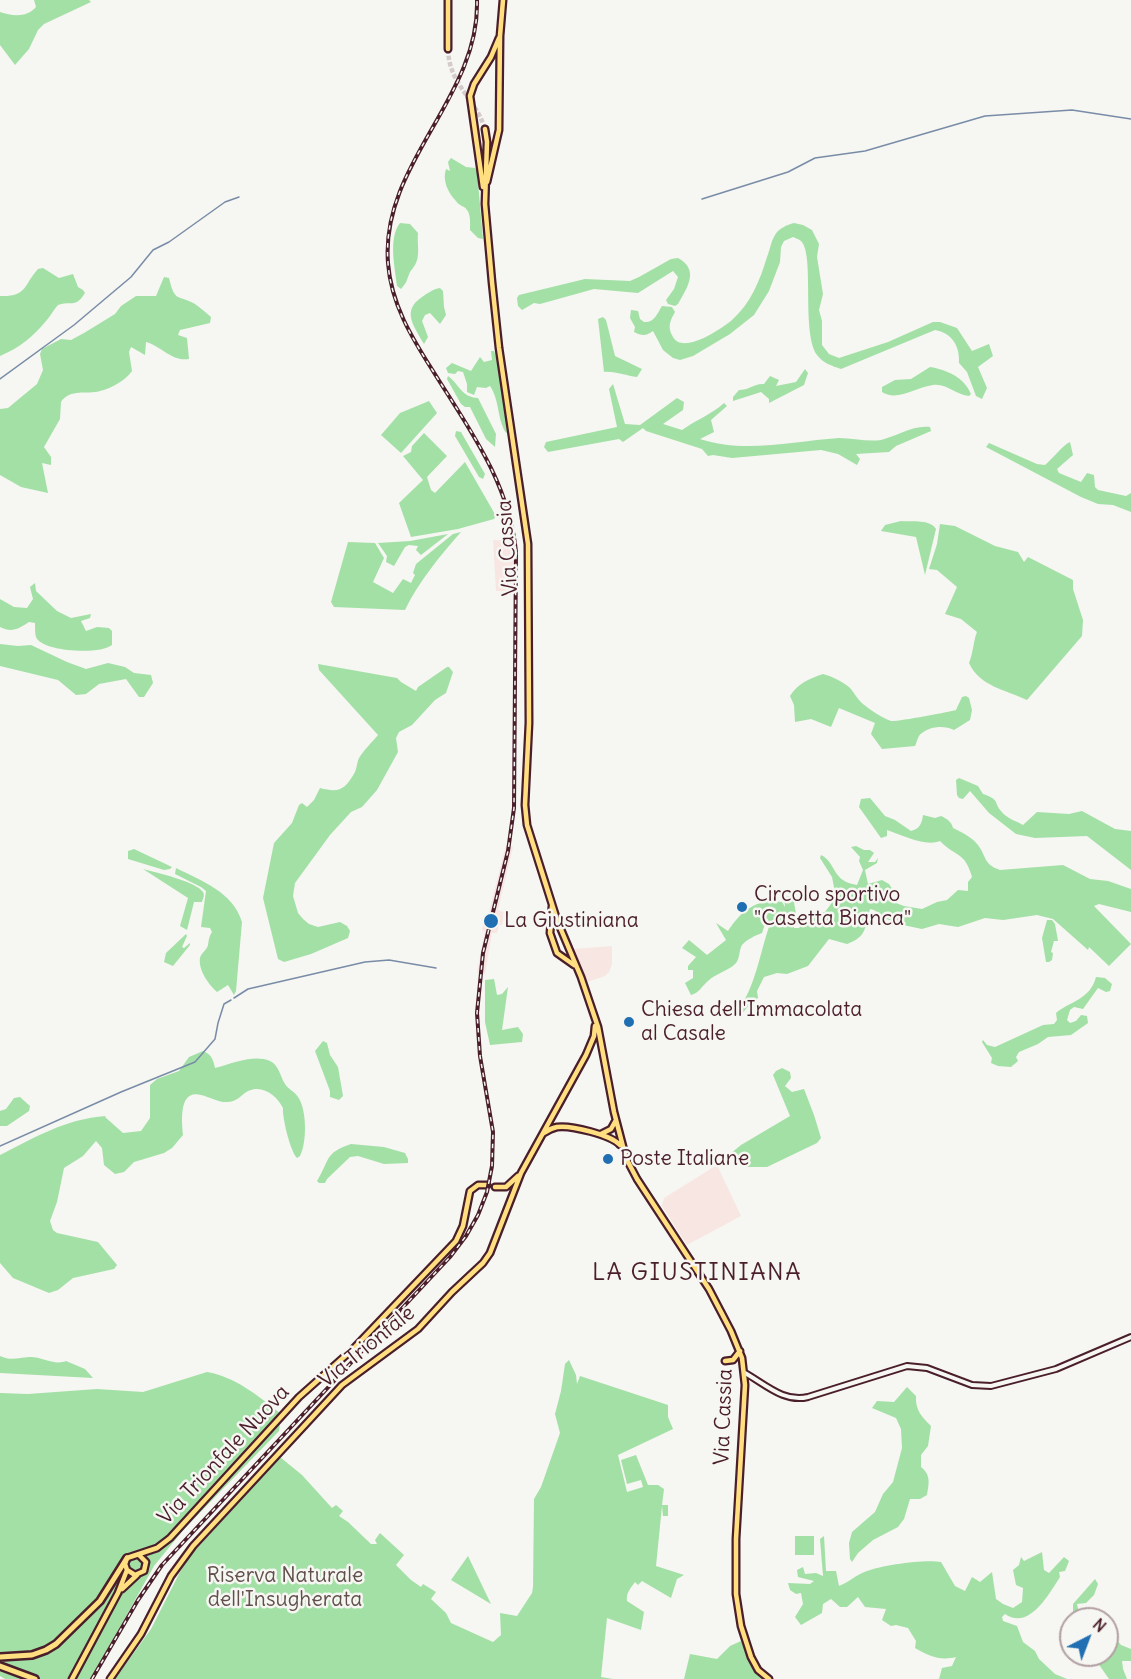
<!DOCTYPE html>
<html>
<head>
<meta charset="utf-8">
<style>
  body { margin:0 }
  #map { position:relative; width:1131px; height:1679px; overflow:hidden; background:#f6f6f2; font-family:Delius,sans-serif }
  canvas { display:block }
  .north { position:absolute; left:1059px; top:1607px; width:60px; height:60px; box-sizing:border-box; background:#f6f6f2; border:2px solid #b1a0a2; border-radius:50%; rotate:42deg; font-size:16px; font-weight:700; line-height:24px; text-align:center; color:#4a1f2b }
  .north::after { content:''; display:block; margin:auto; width:21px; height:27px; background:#1f6fb2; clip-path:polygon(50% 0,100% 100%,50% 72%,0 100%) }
</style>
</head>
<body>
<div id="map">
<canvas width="1131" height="1679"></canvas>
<div class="north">N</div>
</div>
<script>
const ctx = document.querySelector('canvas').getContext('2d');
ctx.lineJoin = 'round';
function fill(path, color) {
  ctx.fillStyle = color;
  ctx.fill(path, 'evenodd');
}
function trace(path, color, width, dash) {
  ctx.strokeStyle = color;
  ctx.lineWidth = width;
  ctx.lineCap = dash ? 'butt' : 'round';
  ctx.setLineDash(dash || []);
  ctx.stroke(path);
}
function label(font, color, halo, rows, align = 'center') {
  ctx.font = font + ' Delius,sans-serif';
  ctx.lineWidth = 5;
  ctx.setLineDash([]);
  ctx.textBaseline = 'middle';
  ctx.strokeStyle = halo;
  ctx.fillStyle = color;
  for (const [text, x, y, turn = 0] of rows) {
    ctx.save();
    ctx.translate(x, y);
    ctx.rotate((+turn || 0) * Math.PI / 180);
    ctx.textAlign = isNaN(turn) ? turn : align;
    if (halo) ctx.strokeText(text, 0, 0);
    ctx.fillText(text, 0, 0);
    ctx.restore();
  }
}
const built = new Path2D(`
  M493,540L514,541L516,591H496Z
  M506,845L513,847L498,910L504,912L503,920L502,925H499L497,933H492L485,974L477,973L485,931L482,930L485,916H488Z
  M612,946V964L609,972L605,976L587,982L574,949Z
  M717,1165L741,1216L687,1245L662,1206L664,1198Z`);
const green = new Path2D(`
  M34,0H89L91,2L44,24L38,30L29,49L15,65L0,45V12C12,16 27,18 36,7Z
  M451,158L466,167L475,168L477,171L483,239L478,238L470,230C470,224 471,215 467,210C465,206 459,206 456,201C448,193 442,180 446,169L450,171L448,162Z
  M400,223L410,224L418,233C417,243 420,255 416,263C414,267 412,269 410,272C406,281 408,281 401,289L397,286C395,268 388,238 400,223Z
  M794,223L803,225L812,230L819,244L817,257L823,294L819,310L822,321V345L829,354L839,358L888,342L933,322H940L957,328L972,351L989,344L993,356L978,367L987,388L982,399L976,396L967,372L959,363C960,346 952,333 935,330L841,369C832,366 823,363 817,355C801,332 815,254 801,241C799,239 795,238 793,237L784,241L781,247L780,262L769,291L754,315L730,334L693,356L680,360L673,358L663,350L653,331C646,336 642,336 634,332L635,327L630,318L631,310L638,311L640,319L644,322C654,323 657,314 662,306L672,307L675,312C670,321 667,327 673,337C683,355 721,329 732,320C751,303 760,280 767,257C770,250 771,241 775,235C779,228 787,225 794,223Z
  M678,258C700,270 687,288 678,304L675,306L668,304L666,300L674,289L678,277L673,271L638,293L594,289L540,304L534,303L522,310L518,306L517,298L519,295L585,279L630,281L639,277L671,259Z
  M43,268L59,278L73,274L78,287L83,290L85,293C75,309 72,300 58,305C53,310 51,316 46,321C33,337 19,348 0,356V296C27,297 23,286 38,269Z
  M164,277L169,278C175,303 177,294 195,304C201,308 206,313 211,317L210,323L180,330L178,335L187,338L189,359C172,362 161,346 146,342L145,355L131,347L129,352L132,371C126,380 112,388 100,391C87,395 70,388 61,402L60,419L44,447L51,457V465L42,463L48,493L21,487L0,475V409L8,408L37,384L43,370L40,354L42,349L61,339L71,340L84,333L115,314L121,306L136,296H156Z
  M440,288L443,291L444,307L446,315L440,324L430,313L425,315L422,321L428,337L424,344C414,326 401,311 422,297C428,293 433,289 440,288Z
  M603,317L606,320L615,356L642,369L637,377C626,376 616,371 604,372L598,319Z
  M491,351H494C504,376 507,404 510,431L506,433C497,419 500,401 490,386L486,388L477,387L474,395L467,392V384L463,372L458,371L455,374L448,373L446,368L452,363L471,371L480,357L484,362L492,360Z
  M930,367C947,370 964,377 971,394L969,396C956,395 946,383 933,385C916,387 897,402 882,392V387L895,380L911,379Z
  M805,369L808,373L804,385L769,403V399L761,392L733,401V397L739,390C749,390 755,383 764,384L770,376L779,380L776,386L796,382Z
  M448,376C460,385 461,397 478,398L496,434L495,447L486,439L470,407H465L461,404L447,379Z
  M613,384L625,424L640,425L677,398L684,402L683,410L663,424L682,430C696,420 712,414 724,403L727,406L711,420L714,432L700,439C745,454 793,441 839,438C852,438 868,442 881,440C898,436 912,425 930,427L931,431L896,446L889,452L856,454L860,459L857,465L838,454L821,450L732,458L713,455L708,456L702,449L646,431L643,428L623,442L619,439L548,452L544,447L546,442L617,427L609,389Z
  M429,401L437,413L401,453L381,435L400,413Z
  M456,431L461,432L485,474L483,479L479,477L455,436Z
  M424,433L447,456L427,477L431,490L435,493L465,462L496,516L494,519L458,529L411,537L399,503L423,480L403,456L411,452L412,446Z
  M1070,442L1073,455L1057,469L1059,473L1081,482L1087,473L1094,475L1095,487L1098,490L1126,496L1131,493V512L1113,505L1098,504L1081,497L986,447L989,443L1037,464L1045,465C1052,459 1063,445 1070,442Z
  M901,521C913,522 930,519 936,529L925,575L916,537L881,531L885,525Z
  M940,524L955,526L995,546L1018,552L1024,562L1028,557L1073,580V589L1083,620L1082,636L1027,700C1006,690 979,686 969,663C973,654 974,638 977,632L961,619L945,614L957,587L937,570L929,569L937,544Z
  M461,532C440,556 419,581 405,610L334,607L331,602L348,542L375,543L384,558L373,582L393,593L403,579L411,583L415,575L413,573L416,564L453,534Z
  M448,534L421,555L416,550L418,546L409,545L405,547L394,566L386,562L387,556L378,543L410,541Z
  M35,583L36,591L57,611L71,618L91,614L90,618L81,621L86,631L97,627L109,628L112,631V645C100,655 42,652 36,637C35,634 35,627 35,623L29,622C18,629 12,633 0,627V599L14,607L27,608L33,599L30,587Z
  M0,644L18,646L31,645L67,662L86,669L108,663L125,667L134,673L151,675L153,683L144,697H139L126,679L99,684L86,694L76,695L58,680L0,666Z
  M318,664L397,678L401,682L416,691L418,687L447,667H449L453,672L446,693L435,700L412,725L399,732L396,738L398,752L377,790L362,807L351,812L330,835L295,883L293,896L298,913L303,919L309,924L318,927L340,922L347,926L350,931L348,938L311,954L284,962L278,959L263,898L274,843L292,823L299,805L302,803L307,807L314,800L320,788C339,793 345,790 355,772C357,767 357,762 359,758C364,750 372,742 378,735L319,670Z
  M823,674C831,676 846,683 851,689C855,694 858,700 863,704C870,710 883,718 891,721C896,722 949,712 956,710L962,697L966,696L969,698L972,710L970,720L954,730C945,725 930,726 922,733C918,735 917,742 915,746L882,749L871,734L875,723L839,708L831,727L811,719L795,722L794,705L790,696C798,683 809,679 823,674Z
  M959,778L978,786L983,794C1000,800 993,801 1001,811C1006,818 1016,821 1023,825L1037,812L1069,814L1082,811L1115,829L1131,831V870L1087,836L1035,838L1016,834L989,813L970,791L963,799L959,798L957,795L956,780Z
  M870,798L885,816L895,820L911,831C919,829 922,824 923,815L935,818L941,816C947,819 951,821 953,828C961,832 972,837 978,845C987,857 983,864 1000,870L1063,865L1090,879L1108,881L1131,889V912L1099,904L1094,906L1131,944L1109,966L1089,947L1088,950L1053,919L1037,915L1003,920L985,918L958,927L939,924L922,929L903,925L884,918L874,910L870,909C864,928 868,936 847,944L829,939L808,966L787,974L777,973L764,977L757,991L758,998L751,1003L740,1016L735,1013C755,992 760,951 770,924L767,918L762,933C756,935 746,940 742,945C739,950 740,958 736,963C729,971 716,973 708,981C702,986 699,993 691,995L685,983L693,978V970H688V966L696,957L682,948L689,940L707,955L726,940L716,923L728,931C741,911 757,898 782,902L785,907L784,897L793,896L796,914L790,915L794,928H799L811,914L825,912L836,897L832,877L820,858L821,855C837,863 831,881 857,885L863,870L859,861L860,857L851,847L856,846L864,850H870L874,853L868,862H875L878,858L877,863L865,870L868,884L882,880L889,884L893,890L883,893L885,899L904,906L922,909L937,902L947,900L958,890L968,891V882L972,877C965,851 955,857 940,841C925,847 902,835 887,830V836L881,838L859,807L861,799Z
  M134,849L172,867L170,869L164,870L128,859V851Z
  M176,868C202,881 233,892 242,922L236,991L234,995L228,985L217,992C209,985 198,970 200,958C201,953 207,950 208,945C209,939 209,937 212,932L210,928L201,927L206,891L201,887L175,874Z
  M143,869C155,872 197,882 203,892C205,896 203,898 202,902H194L187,930L180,926L188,898Z
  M1047,920H1052L1055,924L1058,941H1054L1051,952L1053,953L1052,960L1049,962H1046L1042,938Z
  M186,934L187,936L182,947L184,948L190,943V945L173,966L164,962L166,953Z
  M1096,977L1105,978L1112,984L1110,991L1106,992L1098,988L1083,1009L1074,1007L1070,1010L1067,1020L1070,1023L1076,1021L1081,1015L1087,1016L1088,1023L1071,1035L1048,1037L1038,1044L1019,1052L1016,1057L1018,1061L1011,1067L998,1066L991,1063L992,1058L982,1042L983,1040L987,1045L995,1047L1043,1025L1054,1024L1057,1020L1056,1013C1070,1001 1090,1000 1096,977Z
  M494,979L497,995L502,994L508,987L502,1030L518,1027L523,1034L522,1042L490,1045L485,1022V980Z
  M323,1041L327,1043L330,1055L338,1067L343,1096L339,1100L330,1097V1091L315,1051Z
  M203,1051C212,1055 213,1059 215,1068C232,1064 253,1054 270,1061C279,1065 280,1076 285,1084C288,1089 295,1092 298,1097C307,1109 307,1143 300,1156L297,1158C290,1151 282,1116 283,1108C277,1096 263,1084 248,1091C241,1095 238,1101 228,1102C219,1103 210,1097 201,1095C178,1089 182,1122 183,1135L172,1148L164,1153L134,1162L124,1172L115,1174L104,1165L102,1148L96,1141L83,1156L64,1168L57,1202L50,1221L53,1230L57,1233L98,1242L117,1265L114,1269L73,1278L58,1290L49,1293L13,1278L0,1263V1155C36,1137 65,1119 106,1116L105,1117L123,1133L141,1131L150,1118V1085L157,1079L179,1071L189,1057Z
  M782,1068L790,1072L791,1078L785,1086L792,1092L804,1089L814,1115L821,1138L817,1143L767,1167H748L730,1154L741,1145L790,1116L773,1075L776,1071Z
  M20,1097L30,1106L29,1111L7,1126H0V1111L6,1109L14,1098Z
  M351,1144L384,1147L405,1153L408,1159V1163L384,1164L358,1156L350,1157L327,1179L325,1183H319L317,1181C330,1160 324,1153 351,1144Z
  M0,1356C11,1361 18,1358 29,1357C41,1356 54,1366 66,1361L85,1369L93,1378L0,1373Z
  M569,1360L576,1375L577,1384L580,1376L668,1405V1417L673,1429L618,1455L627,1492L643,1487L641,1480L627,1484L621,1460L636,1455L648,1485H658L664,1489L662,1505H668V1516H663L662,1506L656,1566L684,1575L677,1579L671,1598L642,1581L638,1585L635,1582C630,1589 626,1593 627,1601L644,1612L641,1630L607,1618L601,1677L613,1679H115L151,1629L180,1572L191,1555L280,1457L302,1475L332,1508L336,1505L343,1511L339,1516L348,1522L371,1544H377L375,1540L380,1533L404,1555L396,1565L411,1580L421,1587L423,1584L436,1592L431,1599L446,1613L451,1623L493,1642L501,1635L500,1613L517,1616L532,1593L533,1587L534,1499L541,1487L560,1433L555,1414L561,1391L565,1364Z
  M207,1372C236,1377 258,1396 281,1414L279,1431L184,1529L154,1566L91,1679H5L0,1676V1393L28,1394L97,1389L143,1392Z
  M907,1387L916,1396C915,1410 922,1417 931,1426L928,1446L921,1455V1467C931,1475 929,1483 927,1495L920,1499H910L904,1519L898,1527L873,1540L858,1553L852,1562L850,1559L849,1543L852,1532L875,1512L883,1494L893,1482L902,1448L901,1429L896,1418L872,1408L877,1401L894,1402Z
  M795,1536H814V1555H795Z
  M824,1536L826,1571H836L839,1586C848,1583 857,1574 867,1571C883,1565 925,1559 941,1562L955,1586L965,1591L972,1577L980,1582L992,1572L996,1599L1003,1604L1013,1608L1022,1602L1023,1588L1016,1585L1013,1570L1019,1565L1021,1557L1024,1561L1042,1552L1044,1570L1049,1573L1064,1557L1069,1561L1065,1571L1059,1572L1060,1577C1049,1594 1029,1631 1005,1614L1002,1617L1003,1621L1017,1626L1023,1642L1035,1651L1039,1659L1055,1674L1067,1679H939L942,1668L952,1666L956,1657C940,1661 929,1656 915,1648L916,1641L908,1628L896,1625L891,1626L882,1620L886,1609L865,1607L858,1597L847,1607H840L831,1599L823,1604L822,1613L801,1625L795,1617L803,1604L801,1593L796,1594L790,1590L788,1583L810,1584L814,1581L798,1577L797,1570L803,1567L805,1574L816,1573L823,1576L820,1539Z
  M468,1556L491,1604L451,1580Z
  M1095,1579L1098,1584L1094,1595L1086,1603L1077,1604L1079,1613L1096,1615V1619H1073V1604Z
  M1107,1628L1121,1645L1131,1649V1661H1122L1123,1669L1127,1679H1109L1095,1659L1099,1658L1098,1655H1107Z
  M741,1641L753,1669L764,1679H684L690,1654L717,1659L730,1646Z`);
const stream = new Path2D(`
  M702,199L788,172L815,158L865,151L985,116L1072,110L1131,119
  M0,379L74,325L131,277L153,250L169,242L225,202L239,197
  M234,998L248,989L365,962L389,960L436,968
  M0,1146L121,1092L195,1062L215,1039L218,1023L224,1004L231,1000`);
const majorTunnel = new Path2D(`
  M448,49C449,85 475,97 485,129`);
const minor = new Path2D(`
  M745,1373C765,1384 784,1403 808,1397L907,1366L927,1368L972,1385L991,1386L1056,1369L1131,1337`);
const major = new Path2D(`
  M448,49V0
  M485,129L487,142L485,204L492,282L499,348L528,544L529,723L525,805L527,825L557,920L581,977L598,1027L614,1112L626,1158L637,1179L709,1289L731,1331L742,1358L745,1385L736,1539V1594L741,1626L751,1657L758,1670L769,1679
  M487,182L499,130L500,36L503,0
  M483,187L470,96L474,84L491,57L499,38
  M552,906L550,933L557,953L574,965
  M544,1133C548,1130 552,1128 557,1127C571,1125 611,1135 620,1145
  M601,1134L611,1129L616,1120
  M495,1187H506L518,1176
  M725,1361L733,1360L740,1351
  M127,1570L135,1575L144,1571L146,1562L139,1555
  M122,1589L137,1575
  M72,1679L118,1593L127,1570L125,1564L127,1558L157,1548L170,1538L299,1397L353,1349L456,1241L463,1226L470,1191L478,1185H487
  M110,1679L141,1634L171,1576L193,1546L342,1385L418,1329L452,1292L483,1263L490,1253L521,1173L586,1055L594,1036L595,1026`);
const highway = new Path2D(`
  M0,1657L32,1655L46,1650L56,1644L100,1601L127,1558
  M0,1666L35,1679`);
const rail = new Path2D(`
  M92,1679L138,1600L162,1565L450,1257L466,1236L478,1215L487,1192L492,1166L493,1132L480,1056L477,1013L483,953L508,851L514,808L516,552C509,482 469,429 433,371C412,338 391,304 388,263C380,164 480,98 477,0`);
const markers = [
  [742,907,6,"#1f6fb2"],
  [491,921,8,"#1f6fb2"],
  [629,1022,6,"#1f6fb2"],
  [608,1159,6,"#1f6fb2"]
];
const streetNames = [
  ["Via Cassia",508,548,-94],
  ["Via Trionfale",367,1347,-39],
  ["Via Cassia",724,1417,-88],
  ["Via Trionfale Nuova",224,1455,-47]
];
const poiNames = [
  ["Circolo sportivo",754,895],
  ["\"Casetta Bianca\"",754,919],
  ["La Giustiniana",504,921],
  ["Chiesa dell'Immacolata",641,1010],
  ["al Casale",641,1034],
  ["Poste Italiane",620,1159]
];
const parkNames = [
  ["Riserva Naturale",285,1576],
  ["dell'Insugherata",285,1600]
];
const quarterNames = [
  ["LA GIUSTINIANA",697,1273]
];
fill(built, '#f8e6e2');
fill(green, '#a3e0a6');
trace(stream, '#798ca7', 1.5);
trace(majorTunnel, '#d4cbca', 4.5, [4.5, 2]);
trace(minor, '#4a1f2b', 8);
trace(major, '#4a1f2b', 9);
trace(highway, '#4a1f2b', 10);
trace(minor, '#f6f6f2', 4);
trace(major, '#ffdf80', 4.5);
trace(highway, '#ffdf80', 5);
trace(rail, '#4a1f2b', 4);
trace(rail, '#f6f6f2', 1.5, [4.5]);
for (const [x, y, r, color] of markers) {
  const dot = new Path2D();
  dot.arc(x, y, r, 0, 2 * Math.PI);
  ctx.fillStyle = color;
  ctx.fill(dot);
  trace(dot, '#f6f6f2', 2);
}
label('21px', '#4a1f2b', '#f6f6f2', streetNames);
label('21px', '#4a1f2b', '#f6f6f2', poiNames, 'left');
label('21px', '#604f4a', '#f6f6f2', parkNames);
ctx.letterSpacing = '1.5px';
label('24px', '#4a1f2b', '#f6f6f2', quarterNames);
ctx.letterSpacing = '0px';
</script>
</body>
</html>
